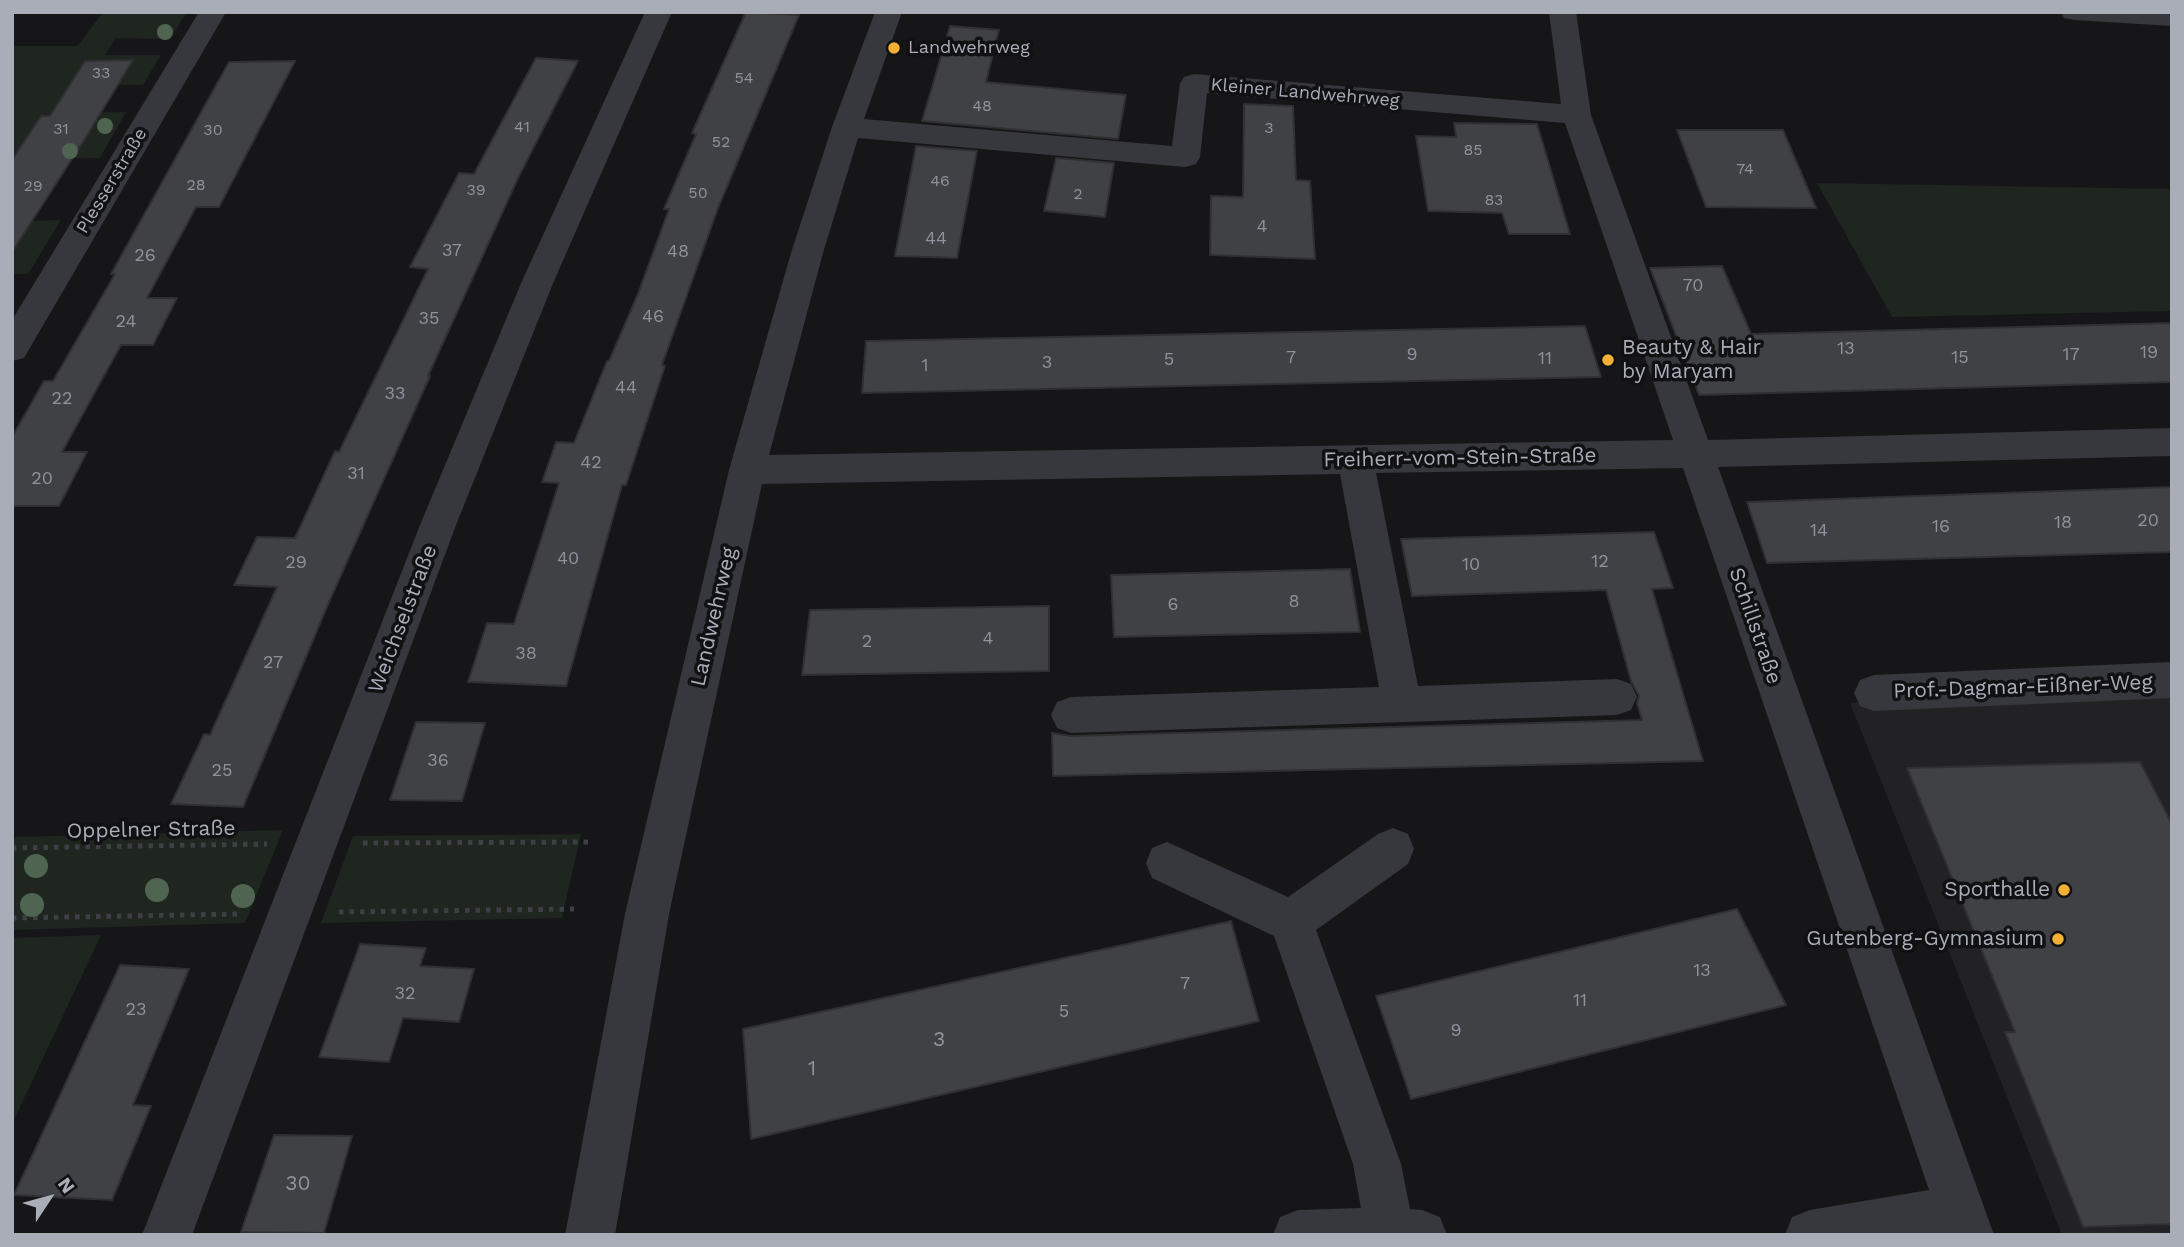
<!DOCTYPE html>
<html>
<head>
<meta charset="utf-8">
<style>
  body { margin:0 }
  #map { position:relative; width:2184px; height:1247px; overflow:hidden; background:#161618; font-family:"Work Sans",sans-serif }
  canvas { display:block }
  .frame { position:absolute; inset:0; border:14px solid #a8adb8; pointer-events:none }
  .north { position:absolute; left:14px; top:1163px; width:70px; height:70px; -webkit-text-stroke:5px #111113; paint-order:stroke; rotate:54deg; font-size:19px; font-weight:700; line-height:28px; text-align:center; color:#a8adb8 }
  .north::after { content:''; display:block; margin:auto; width:24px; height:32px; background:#a8adb8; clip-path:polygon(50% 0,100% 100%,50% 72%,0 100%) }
</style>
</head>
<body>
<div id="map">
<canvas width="2184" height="1247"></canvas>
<div class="frame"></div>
<div class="north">N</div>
</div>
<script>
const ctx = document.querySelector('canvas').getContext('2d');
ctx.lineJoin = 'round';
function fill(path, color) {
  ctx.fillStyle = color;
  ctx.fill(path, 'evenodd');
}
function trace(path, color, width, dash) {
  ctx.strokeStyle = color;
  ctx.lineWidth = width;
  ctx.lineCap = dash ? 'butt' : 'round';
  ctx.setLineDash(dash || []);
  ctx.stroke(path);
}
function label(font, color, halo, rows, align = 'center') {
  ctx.font = font + ' "Work Sans",sans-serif';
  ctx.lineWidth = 7;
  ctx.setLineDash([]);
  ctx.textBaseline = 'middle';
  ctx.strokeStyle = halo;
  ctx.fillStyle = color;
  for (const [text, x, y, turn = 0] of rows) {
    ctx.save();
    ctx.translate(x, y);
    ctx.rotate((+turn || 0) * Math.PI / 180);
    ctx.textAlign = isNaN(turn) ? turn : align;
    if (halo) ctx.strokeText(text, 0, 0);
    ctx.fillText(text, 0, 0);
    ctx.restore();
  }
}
const built = new Path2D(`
  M2172,694V1235H2062L1850,703Z`);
const green = new Path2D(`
  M103,12H187L170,39L116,38L105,55H161L143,85H117L132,60L86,61L70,84L65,113L126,112L100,158L12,159V46H78Z
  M1817,183L2172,189V311L1892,317Z
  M61,220L28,274H12V253L24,233L12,221Z
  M283,830L245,923L12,930V837Z
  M581,834L562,918L321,923L353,836Z
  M101,935L12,1124V938Z`);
const building = new Path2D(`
  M746,12L799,15L718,208L662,365L665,366L626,485H622L566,686L468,682L487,623L514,624L559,483L542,482L556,442L574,443L607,361H609L638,294L669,209H664L696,134L692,133Z
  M950,26L999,30L986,82L1126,95L1118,139L922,121Z
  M536,58L578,61L519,176L428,376H430L329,602L243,807L171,804L204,734L210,735L277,587L234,585L257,537L295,538L335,451L339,452L428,269L410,267L459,173L474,174Z
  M133,60L83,142L12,252V160L41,116H50L85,61Z
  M295,61L219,207H196L147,298H177L153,345H121L62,452H87L59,506H12V437L44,381H53L115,274H111L229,62Z
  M1244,104L1293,106L1296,180L1310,181L1315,259L1210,255L1211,196L1243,197Z
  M1454,123L1537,124L1570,234H1509L1502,213L1428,211L1416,136L1456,137Z
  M1677,130H1783L1816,208L1706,207Z
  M916,146L977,151L957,258L895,256Z
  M1056,158L1114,163L1105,217L1044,211Z
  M1722,266L1751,334L2172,323V382L1699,395L1650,268Z
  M1585,326L1601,377L862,393L866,341Z
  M2172,487V552L1767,563L1747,502Z
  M1654,532L1673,588L1652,589L1703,761L1053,776L1052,733L1071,736L1642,720L1637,703L1639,696L1631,681L1606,590L1412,596L1401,539Z
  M1350,569L1360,632L1114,637L1111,575Z
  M1049,606V671L802,675L810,610Z
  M416,722L485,723L462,801L390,800Z
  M2140,762L2172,824V1224L2083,1227L2005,1032H2015L1907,768Z
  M1737,909L1786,1005L1411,1099L1376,996Z
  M1231,921L1259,1021L751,1139L743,1029Z
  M360,944L426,948L420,966L474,969L459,1022L403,1018L389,1062L319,1057Z
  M120,965L189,969L133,1105L151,1106L112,1200L14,1195Z
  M274,1135L352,1136L324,1233L241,1232Z`);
const path = new Path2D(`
  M363,843L590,842
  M12,848L267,844
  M339,912L574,909
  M12,918L239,914`);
const minor = new Path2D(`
  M199,12H226L24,358L12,361V320Z
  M645,12H672L554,281L456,525L192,1235H142L420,525L522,281Z
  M875,12H902L864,119L1172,146L1180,83L1184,77L1194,74L1561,104L1549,12H1576L1591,115L1708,440L2172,428V456L1718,467L1994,1235H1785L1792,1217L1810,1210L1929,1190L1683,468L1376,473L1418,686L1617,679L1631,684L1637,697L1631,710L1617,715L1071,733L1057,728L1051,715L1057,702L1071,697L1379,687L1340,474L762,484L669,914L615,1235H565L625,914L729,470L791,253L832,127ZM1207,93L1565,123L1673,440L769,455L823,253L858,138L1185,167L1196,164L1200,157Z
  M2061,12H2172V26L2074,20L2064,18Z
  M2172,662V698L1874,711L1860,706L1854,693L1860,680L1874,675Z
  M1393,828L1408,834L1414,849L1408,864L1316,930L1401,1164L1410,1209L1422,1210L1440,1217L1447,1235H1273L1280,1217L1298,1210L1361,1208L1353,1164L1274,936L1152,878L1146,863L1152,848L1167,842L1288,897L1378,834Z`);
const trees = [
  [165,32,8],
  [105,126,8],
  [70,151,8],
  [36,866,12],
  [157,890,12],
  [243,896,12],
  [32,905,12]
];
const markers = [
  [894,48,7,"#f2b134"],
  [1608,360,7,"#f2b134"],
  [2064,890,7,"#f2b134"],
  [2058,939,7,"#f2b134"]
];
const farNumbernames = [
  ["33",101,73],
  ["54",744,78],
  ["48",982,106],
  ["41",522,127],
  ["3",1269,128],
  ["31",61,129],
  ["30",213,130],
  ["52",721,142],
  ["85",1473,150],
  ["74",1745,169],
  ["46",940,181],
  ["28",196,185],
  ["29",33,186],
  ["39",476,190],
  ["50",698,193],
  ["2",1078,194],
  ["83",1494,200]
];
const farPoinames = [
  ["Landwehrweg",908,48]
];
const farStreetnames = [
  ["Kleiner Landwehrweg",1305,93,5],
  ["Plesserstraße",112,181,-59]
];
const numberNames = [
  ["4",1262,227],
  ["44",936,239],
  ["37",452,251],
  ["48",678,252],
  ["26",145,256],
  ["70",1693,286],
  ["46",653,317],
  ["35",429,319],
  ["24",126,322],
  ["13",1846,349],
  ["19",2149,353],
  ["9",1412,355],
  ["17",2071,355],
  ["7",1291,358],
  ["15",1960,358],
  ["11",1545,359],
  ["5",1169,360],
  ["3",1047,363],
  ["1",925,366],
  ["44",626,388],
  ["33",395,394],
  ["22",62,399],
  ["42",591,463],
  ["31",356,474],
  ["20",42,479],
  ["20",2148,521],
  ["18",2063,523],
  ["16",1941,527],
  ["14",1819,531],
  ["40",568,559],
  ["12",1600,562],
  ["29",296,563],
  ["10",1471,565],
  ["8",1294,602],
  ["6",1173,605],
  ["4",988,639],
  ["2",867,642],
  ["38",526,654],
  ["27",273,663],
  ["36",438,761],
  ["25",222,771],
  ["13",1702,971],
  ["7",1185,984],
  ["32",405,994],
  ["11",1580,1001],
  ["23",136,1010],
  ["5",1064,1012],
  ["9",1456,1031]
];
const poiNames = [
  ["Beauty & Hair",1622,348,"left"],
  ["by Maryam",1622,372,"left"],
  ["Sporthalle",2050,890],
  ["Gutenberg-Gymnasium",2044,939]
];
const streetNames = [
  ["Freiherr-vom-Stein-Straße",1460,458,-1],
  ["Landwehrweg",714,617,-77],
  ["Weichselstraße",403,619,-69],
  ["Schillstraße",1755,626,71],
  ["Prof.-Dagmar-Eißner-Weg",2023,687,-2],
  ["Oppelner Straße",151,830,-1]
];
const nearNumbernames = [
  ["3",939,1040],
  ["1",812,1069],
  ["30",298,1184]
];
fill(built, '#222225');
fill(green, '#1e261f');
fill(building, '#404145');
trace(building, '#303034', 2);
trace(path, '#3d3f44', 5, [4.5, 6]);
fill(minor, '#37383d');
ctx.fillStyle = '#506452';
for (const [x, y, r] of trees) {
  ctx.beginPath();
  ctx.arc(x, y, r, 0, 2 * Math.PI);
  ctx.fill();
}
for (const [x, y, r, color] of markers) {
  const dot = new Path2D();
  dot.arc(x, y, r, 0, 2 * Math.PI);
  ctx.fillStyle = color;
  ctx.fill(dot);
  trace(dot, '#111113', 2.5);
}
label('16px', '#8e929b', null, farNumbernames);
label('18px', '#a8adb8', '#111113', farPoinames, 'left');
label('18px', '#a8adb8', '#111113', farStreetnames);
label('18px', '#8e929b', null, numberNames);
label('21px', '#a8adb8', '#111113', poiNames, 'right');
label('21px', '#a8adb8', '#111113', streetNames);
label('21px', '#8e929b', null, nearNumbernames);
</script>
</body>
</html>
